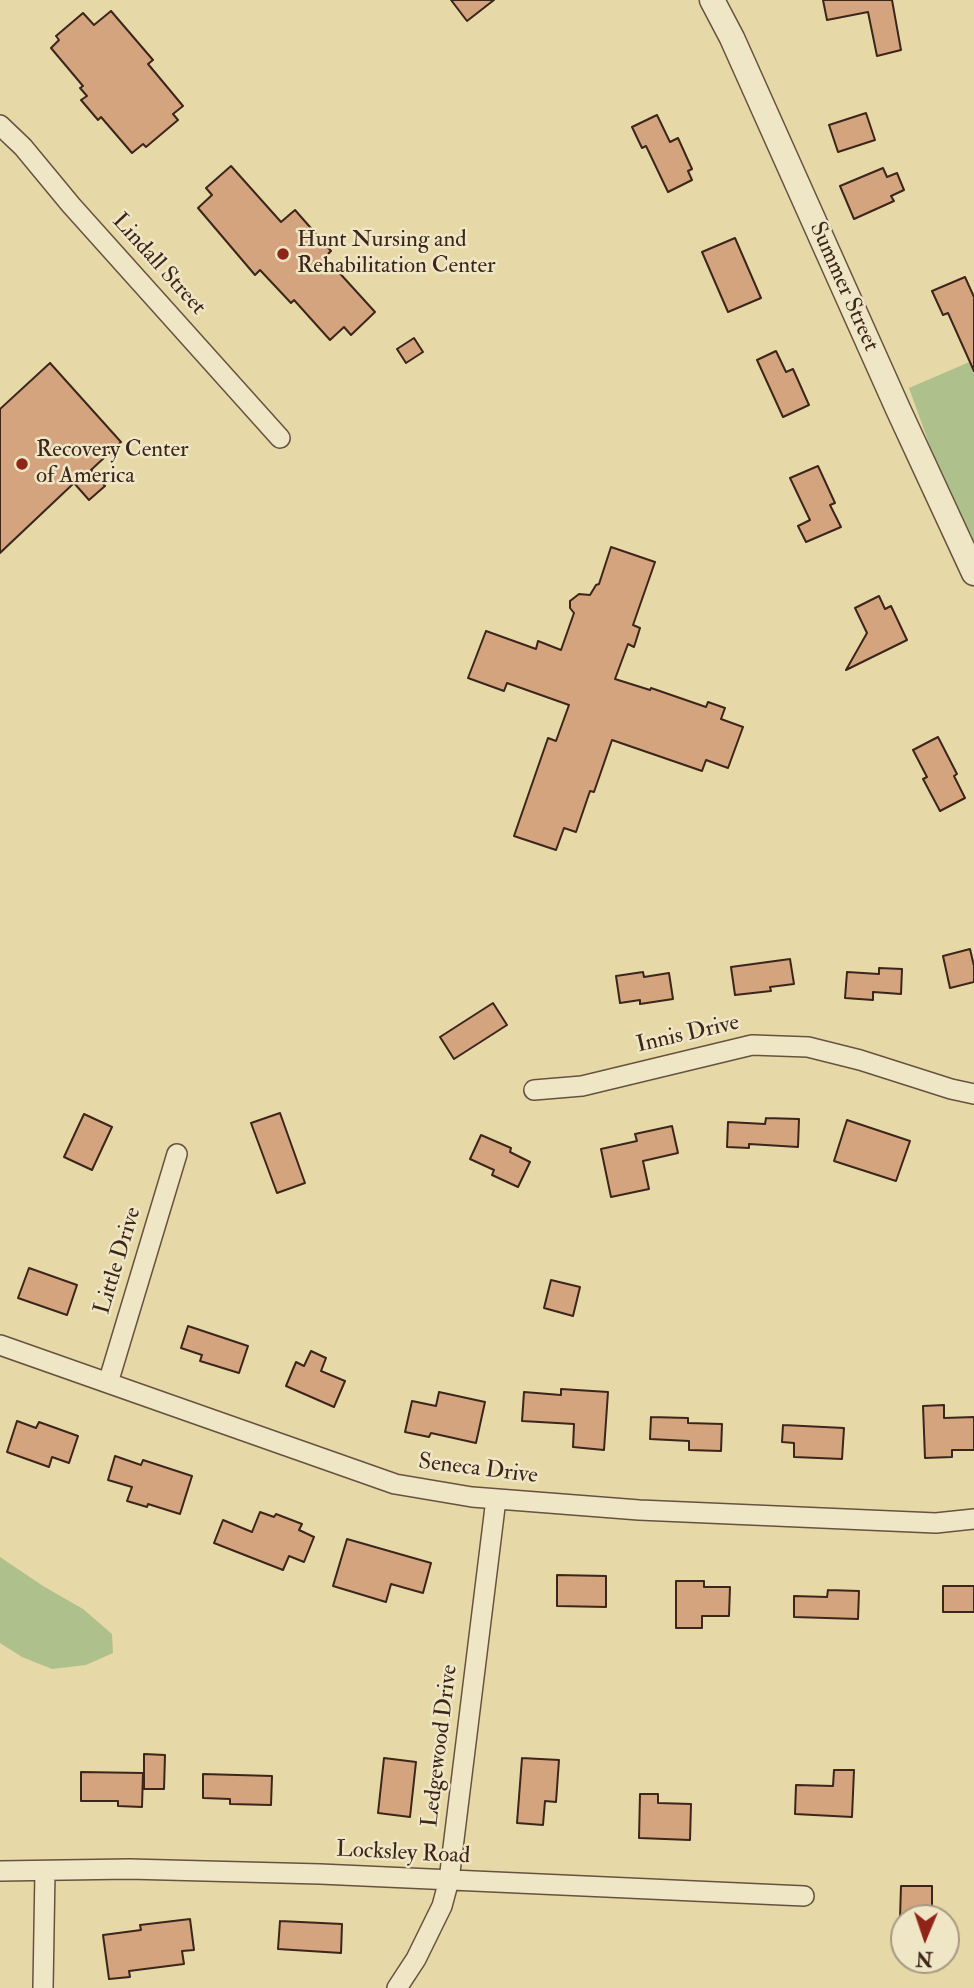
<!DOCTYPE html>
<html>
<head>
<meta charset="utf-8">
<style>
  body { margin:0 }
  #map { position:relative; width:974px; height:1988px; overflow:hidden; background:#e6d9a7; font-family:"IM FELL Double Pica",serif }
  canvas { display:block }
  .north { position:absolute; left:890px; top:1904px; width:70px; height:70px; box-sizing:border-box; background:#efe6c6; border:2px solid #a79982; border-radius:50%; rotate:182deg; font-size:19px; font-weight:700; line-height:28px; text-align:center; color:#3c251b }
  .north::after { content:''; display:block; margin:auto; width:24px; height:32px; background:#8f2418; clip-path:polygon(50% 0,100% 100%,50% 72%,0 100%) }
</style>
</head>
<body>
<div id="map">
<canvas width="974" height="1988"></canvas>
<div class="north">N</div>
</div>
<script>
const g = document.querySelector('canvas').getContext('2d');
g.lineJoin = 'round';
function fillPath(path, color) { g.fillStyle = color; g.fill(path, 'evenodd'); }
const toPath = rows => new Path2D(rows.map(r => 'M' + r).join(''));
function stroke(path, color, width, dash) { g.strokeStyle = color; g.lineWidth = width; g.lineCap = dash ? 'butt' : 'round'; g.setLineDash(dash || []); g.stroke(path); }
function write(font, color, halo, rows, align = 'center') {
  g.font = font + ' "IM FELL Double Pica",serif'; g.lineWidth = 5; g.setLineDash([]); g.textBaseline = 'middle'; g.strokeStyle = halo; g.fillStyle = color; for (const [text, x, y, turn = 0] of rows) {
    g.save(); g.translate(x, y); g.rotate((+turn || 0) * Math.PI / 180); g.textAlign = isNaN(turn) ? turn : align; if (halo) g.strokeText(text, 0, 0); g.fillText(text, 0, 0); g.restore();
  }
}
const green = toPath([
  [974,360,974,545,936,463,909,388],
  [0,1557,43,1586,83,1609,112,1634,113,1653,86,1665,52,1669,22,1657,0,1643]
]);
const building = toPath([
  [451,0,494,0,467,21,451,0],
  [823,0,892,0,901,50,877,56,868,12,827,20,823,0],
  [111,11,153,60,148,64,183,106,173,114,178,120,146,147,143,144,132,153,101,117,98,120,81,100,87,96,80,88,83,86,51,48,59,40,56,36,83,13,94,25,111,11],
  [866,113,875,140,838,152,829,125,866,113],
  [657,115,670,142,678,138,692,169,688,171,692,180,668,192,646,146,642,148,632,127,657,115],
  [231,166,281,222,295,210,331,251,325,257,375,312,351,335,344,327,330,340,294,300,291,303,260,270,255,275,198,208,212,195,206,188,231,166],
  [883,168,887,177,897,173,904,190,891,196,894,201,854,219,840,186,883,168],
  [735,238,761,298,728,312,702,252,735,238],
  [965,277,974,297,974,371,948,313,943,315,932,291,965,277],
  [414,338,423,352,406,363,397,349,414,338],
  [776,351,786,372,793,369,809,405,783,417,757,360,776,351],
  [50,363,121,442,91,470,105,486,89,500,74,483,0,553,0,409,50,363],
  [818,466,835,503,830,505,841,527,806,542,798,526,810,520,790,478,818,466],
  [611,547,655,562,633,625,640,628,634,647,628,644,615,679,650,690,651,688,706,707,708,702,725,708,721,719,743,727,728,768,706,760,702,771,612,740,594,792,590,791,576,832,564,828,556,850,514,836,548,738,556,741,569,705,507,683,504,691,468,678,486,631,536,649,538,641,561,650,574,613,570,608,570,601,579,594,590,595,596,585,599,584,611,547],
  [879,596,885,609,891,606,907,640,846,670,867,633,855,608,879,596],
  [938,737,957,774,954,776,965,798,940,811,923,779,927,777,913,750,938,737],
  [970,949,974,966,974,982,950,988,943,956,970,949],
  [790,959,794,984,770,987,771,991,735,995,731,967,790,959],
  [879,968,902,969,901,994,873,992,873,1000,845,998,847,972,879,974,879,968],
  [643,972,644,977,669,973,673,999,640,1004,640,1000,620,1003,616,976,643,972],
  [493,1003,507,1025,454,1059,440,1037,493,1003],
  [280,1113,305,1183,277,1193,251,1123,280,1113],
  [84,1114,112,1127,92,1170,64,1157,84,1114],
  [766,1118,799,1119,798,1147,749,1144,749,1148,727,1147,728,1122,765,1124,766,1118],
  [847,1120,910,1141,896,1181,834,1161,847,1120],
  [672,1126,678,1153,643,1161,649,1189,611,1197,601,1149,637,1141,635,1134,672,1126],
  [481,1135,511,1148,510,1152,530,1162,518,1187,492,1175,494,1170,470,1159,481,1135],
  [29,1268,77,1285,67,1315,18,1298,29,1268],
  [551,1280,580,1287,573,1316,544,1308,551,1280],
  [188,1326,248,1346,239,1373,200,1361,202,1355,181,1348,188,1326],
  [311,1351,326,1358,321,1371,345,1381,334,1407,286,1386,296,1362,304,1366,311,1351],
  [561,1389,608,1392,604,1450,573,1447,574,1424,522,1421,524,1392,561,1395,561,1389],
  [439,1392,485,1402,476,1443,431,1433,429,1437,405,1432,412,1401,436,1406,439,1392],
  [944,1405,944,1418,974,1417,974,1450,952,1450,952,1457,925,1458,923,1406,944,1405],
  [651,1417,688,1418,688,1423,722,1424,721,1451,689,1450,689,1441,650,1439,651,1417],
  [17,1421,36,1428,39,1422,78,1436,69,1463,52,1457,49,1467,7,1452,17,1421],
  [783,1425,844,1428,842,1459,794,1457,794,1443,782,1442,783,1425],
  [115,1456,141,1465,143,1460,192,1476,180,1514,148,1504,147,1507,127,1501,132,1487,108,1480,115,1456],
  [260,1512,274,1517,276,1514,302,1524,299,1530,314,1537,304,1562,289,1556,283,1570,214,1543,223,1520,252,1532,260,1512],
  [347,1539,431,1563,423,1593,391,1584,386,1602,333,1586,347,1539],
  [557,1575,606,1576,606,1607,557,1606,557,1575],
  [676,1581,704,1581,704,1587,730,1587,729,1616,702,1616,702,1628,676,1628,676,1581],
  [943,1586,974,1586,974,1612,943,1612,943,1586],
  [828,1590,859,1591,858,1619,794,1617,794,1596,827,1597,828,1590],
  [144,1754,165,1755,164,1789,144,1789,144,1754],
  [384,1758,416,1762,410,1817,378,1813,384,1758],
  [522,1758,559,1760,556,1802,545,1801,543,1825,517,1823,522,1758],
  [834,1770,854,1770,852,1817,795,1814,796,1785,833,1786,834,1770],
  [81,1772,143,1773,142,1807,118,1806,118,1801,81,1801,81,1772],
  [203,1774,272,1776,271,1805,230,1804,230,1799,203,1798,203,1774],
  [640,1794,658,1794,658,1803,691,1804,690,1840,639,1838,640,1794],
  [901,1886,932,1886,932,1918,900,1918,901,1886],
  [190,1919,194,1950,182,1951,184,1964,129,1971,130,1977,109,1979,103,1935,141,1930,140,1925,190,1919],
  [280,1921,342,1924,341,1953,278,1949,280,1921]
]);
const minor = toPath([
  [0,125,23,147,71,205,280,438],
  [534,1090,582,1086,752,1045,808,1047,860,1060,951,1089,974,1094],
  [0,1345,395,1484,472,1497,639,1510,936,1523,974,1519],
  [108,1383,177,1154],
  [0,1871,129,1869,320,1874,804,1896],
  [43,1988,45,1871],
  [397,1988,416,1959,442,1906,449,1880,496,1499]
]);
const tertiary = toPath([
  [712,0,732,38,898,409,974,573]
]);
const markers = [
  [283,254,7,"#8f2418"],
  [22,464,7,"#8f2418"]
];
const poiNames = [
  ["Hunt Nursing and",297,241],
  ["Rehabilitation Center",297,267],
  ["Recovery Center",36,451],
  ["of America",36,477]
];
const streetNames = [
  ["Lindall Street",158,265,48],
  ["Summer Street",843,287,66],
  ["Innis Drive",688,1035,-13],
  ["Little Drive",119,1261,-73],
  ["Seneca Drive",478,1470,7],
  ["Ledgewood Drive",441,1746,-83],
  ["Locksley Road",403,1854,3]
];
fillPath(green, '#aec08c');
fillPath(building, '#d4a47e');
stroke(building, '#3c251b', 2);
stroke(minor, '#66523e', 22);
stroke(tertiary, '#66523e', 27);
stroke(minor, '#efe6c6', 19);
stroke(tertiary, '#efe6c6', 24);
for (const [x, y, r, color] of markers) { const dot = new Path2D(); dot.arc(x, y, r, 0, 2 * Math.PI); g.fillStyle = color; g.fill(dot); stroke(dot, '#efe6c6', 2.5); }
write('23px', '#3c251b', '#efe6c6', poiNames, 'left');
write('23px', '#3c251b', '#efe6c6', streetNames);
</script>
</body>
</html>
